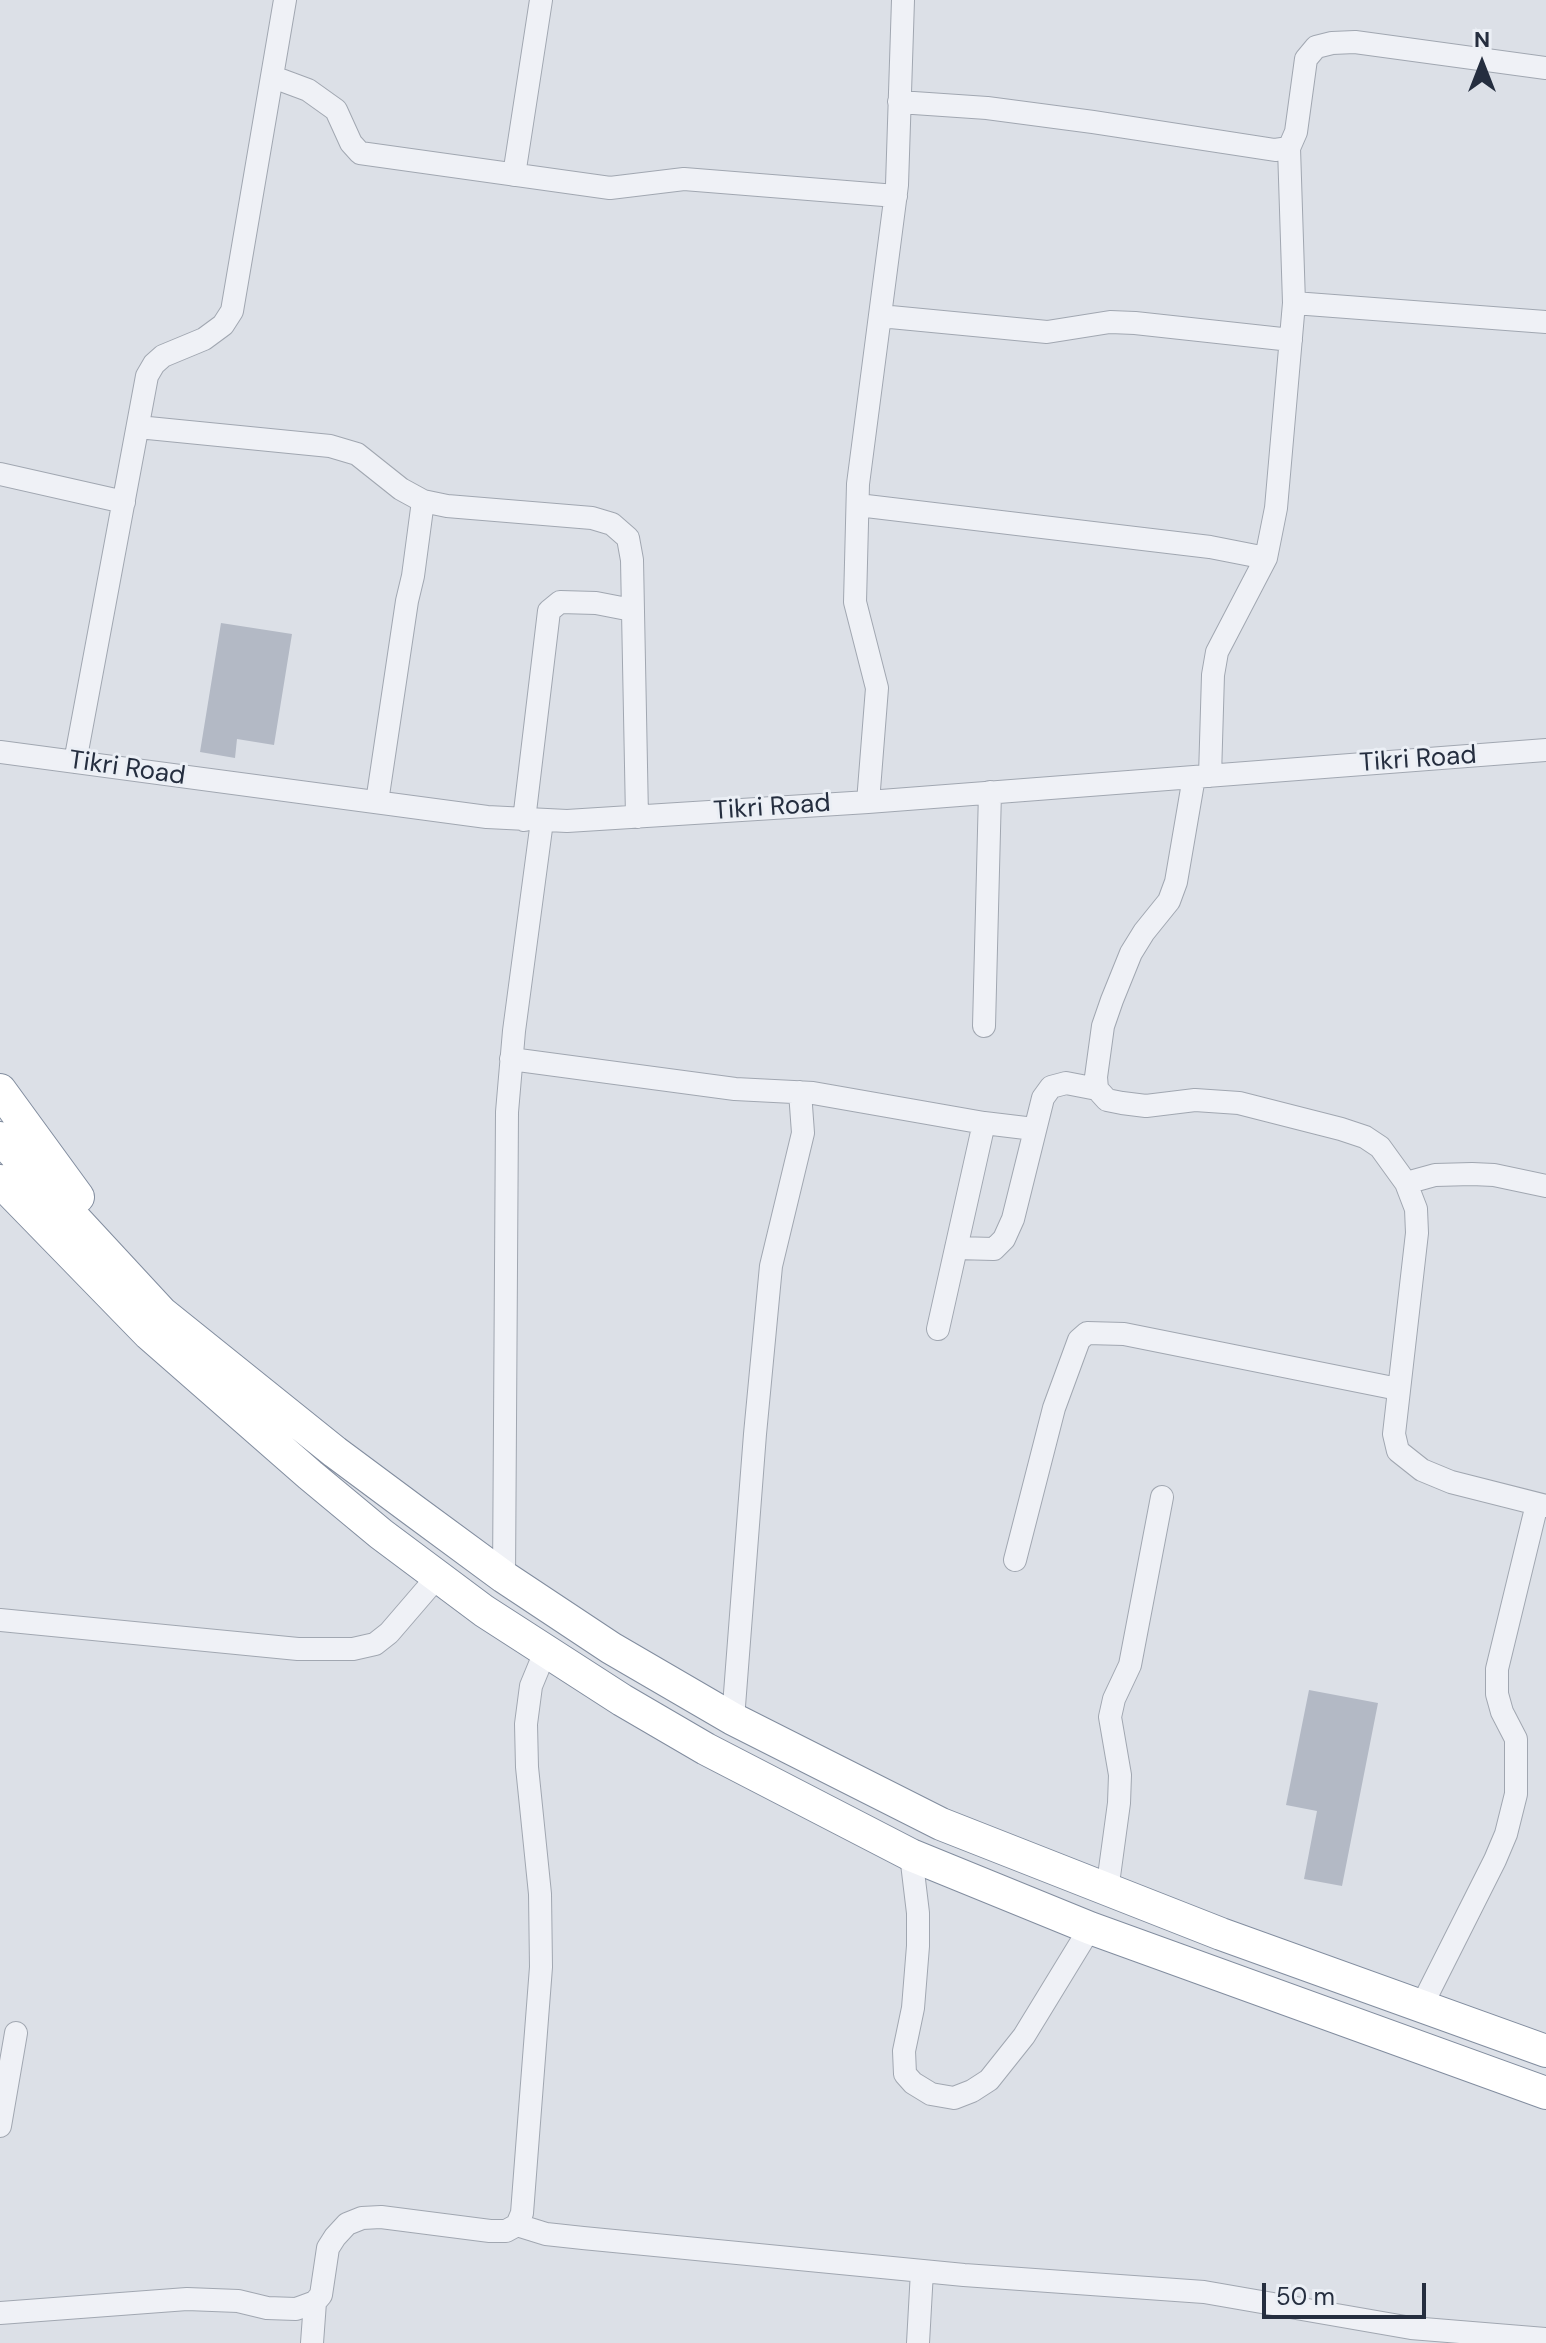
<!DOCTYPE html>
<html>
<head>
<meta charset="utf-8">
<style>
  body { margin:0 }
  #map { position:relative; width:1546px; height:2343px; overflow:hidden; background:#dce0e7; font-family:"DM Sans",sans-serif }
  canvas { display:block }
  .north { position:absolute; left:1442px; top:24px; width:80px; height:80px; -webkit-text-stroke:6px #ebeff5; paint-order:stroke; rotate:0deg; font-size:22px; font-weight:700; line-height:32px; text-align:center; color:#252e3f }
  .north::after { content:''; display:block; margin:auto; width:28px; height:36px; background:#252e3f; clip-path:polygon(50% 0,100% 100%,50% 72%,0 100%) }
  .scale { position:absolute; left:1262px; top:2283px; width:164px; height:36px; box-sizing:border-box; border:4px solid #252e3f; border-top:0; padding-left:10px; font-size:24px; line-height:28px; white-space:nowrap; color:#252e3f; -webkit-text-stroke:6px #ebeff5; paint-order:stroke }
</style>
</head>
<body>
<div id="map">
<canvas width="1546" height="2343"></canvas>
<div class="north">N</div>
<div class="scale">50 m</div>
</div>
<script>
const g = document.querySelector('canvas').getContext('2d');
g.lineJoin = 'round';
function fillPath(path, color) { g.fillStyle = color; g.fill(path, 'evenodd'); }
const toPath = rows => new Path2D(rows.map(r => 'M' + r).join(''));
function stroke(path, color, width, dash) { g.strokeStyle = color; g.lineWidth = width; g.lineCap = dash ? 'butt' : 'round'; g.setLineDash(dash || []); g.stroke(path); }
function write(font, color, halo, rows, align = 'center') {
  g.font = font + ' "DM Sans",sans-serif'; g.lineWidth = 6; g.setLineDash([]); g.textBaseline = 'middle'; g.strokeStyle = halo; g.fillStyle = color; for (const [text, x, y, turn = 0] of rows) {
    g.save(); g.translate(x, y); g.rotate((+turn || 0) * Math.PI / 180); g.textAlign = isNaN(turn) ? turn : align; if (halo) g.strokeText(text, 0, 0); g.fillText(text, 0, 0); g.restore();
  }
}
const building = toPath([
  [221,623,292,634,274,745,237,739,235,758,200,752],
  [1309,1690,1378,1703,1342,1886,1304,1879,1317,1811,1286,1805]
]);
const minor = toPath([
  [273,77,308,90,336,110,351,143,360,153,610,188,684,179,896,196],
  [899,102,987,108,1093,122,1275,150,1289,148,1296,132,1306,59,1316,47,1332,43,1355,42,1546,68],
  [514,175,541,0],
  [1294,303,1546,322],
  [880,316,1047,332,1110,322,1135,323,1291,340],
  [138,427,330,446,357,454,401,489,423,501,447,506,592,518,612,524,628,538,632,560,637,817],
  [0,474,124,502],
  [858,505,1210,547,1266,558],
  [0,752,487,817,567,821,868,802,1546,750],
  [75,762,147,376,154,364,163,356,204,339,223,325,232,311,285,0],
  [1210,776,1213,675,1217,652,1266,558,1276,508,1294,303,1289,148],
  [1194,777,1176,882,1169,901,1144,932,1131,953,1112,1000,1103,1026,1096,1077,1097,1089,1107,1100,1122,1103,1146,1106,1195,1100,1239,1103,1341,1129,1365,1137,1380,1147,1406,1183,1416,1209,1417,1233,1394,1434,1398,1451,1422,1470,1451,1482,1546,1506],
  [377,802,407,601,413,576,423,501],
  [868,802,877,688,855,602,858,484,897,185,903,0],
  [524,820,549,611,560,602,596,603,632,610],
  [984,1026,990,792],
  [511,1059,735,1089,813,1093,984,1123,1034,1129],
  [1406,1183,1435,1175,1472,1174,1494,1175,1546,1186],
  [956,1248,994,1249,1004,1239,1013,1219,1043,1098,1051,1087,1066,1083,1097,1089],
  [938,1329,984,1123],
  [1015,1560,1054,1408,1079,1340,1087,1333,1124,1334,1398,1389],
  [504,1577,507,1112,514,1031,542,821],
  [0,1620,298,1649,353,1649,375,1644,389,1633,438,1576],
  [733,1719,755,1434,771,1266,803,1133,800,1092],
  [911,1855,918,1913,918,1946,913,2008,904,2051,905,2074,913,2083,931,2094,954,2098,972,2091,989,2080,1024,2036,1090,1928],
  [1107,1891,1119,1803,1120,1775,1110,1717,1114,1699,1130,1665,1162,1497],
  [1421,2007,1495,1860,1506,1834,1516,1794,1516,1739,1502,1712,1497,1694,1497,1669,1537,1504],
  [0,2126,16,2033],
  [517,2225,546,2234,583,2238,964,2275,1204,2292,1411,2328,1546,2339],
  [0,2313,187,2299,238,2301,267,2308,296,2309,315,2302,321,2295,328,2248,335,2237,347,2224,362,2218,381,2217,490,2231,506,2231,517,2225,522,2213,541,1967,540,1894,527,1767,526,1724,531,1686,545,1652],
  [312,2343,315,2302],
  [918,2343,922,2271]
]);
const highway = toPath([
  [0,1090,78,1197],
  [0,1138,162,1313,335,1452,413,1510,504,1577,611,1648,733,1719,941,1824,1221,1934,1546,2051],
  [0,1181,149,1334,310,1475,381,1534,484,1611,622,1700,706,1749,911,1855,1090,1928,1546,2093]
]);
const streetNames = [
  ["Tikri Road",1418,760,-4],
  ["Tikri Road",127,769,8],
  ["Tikri Road",772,808,-4]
];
fillPath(building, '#b3b9c5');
stroke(minor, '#a1a7b1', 24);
stroke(highway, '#828d9f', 34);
stroke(minor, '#eff1f6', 22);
stroke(highway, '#fff', 32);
write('26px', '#252e3f', '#ebeff5', streetNames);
</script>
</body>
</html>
